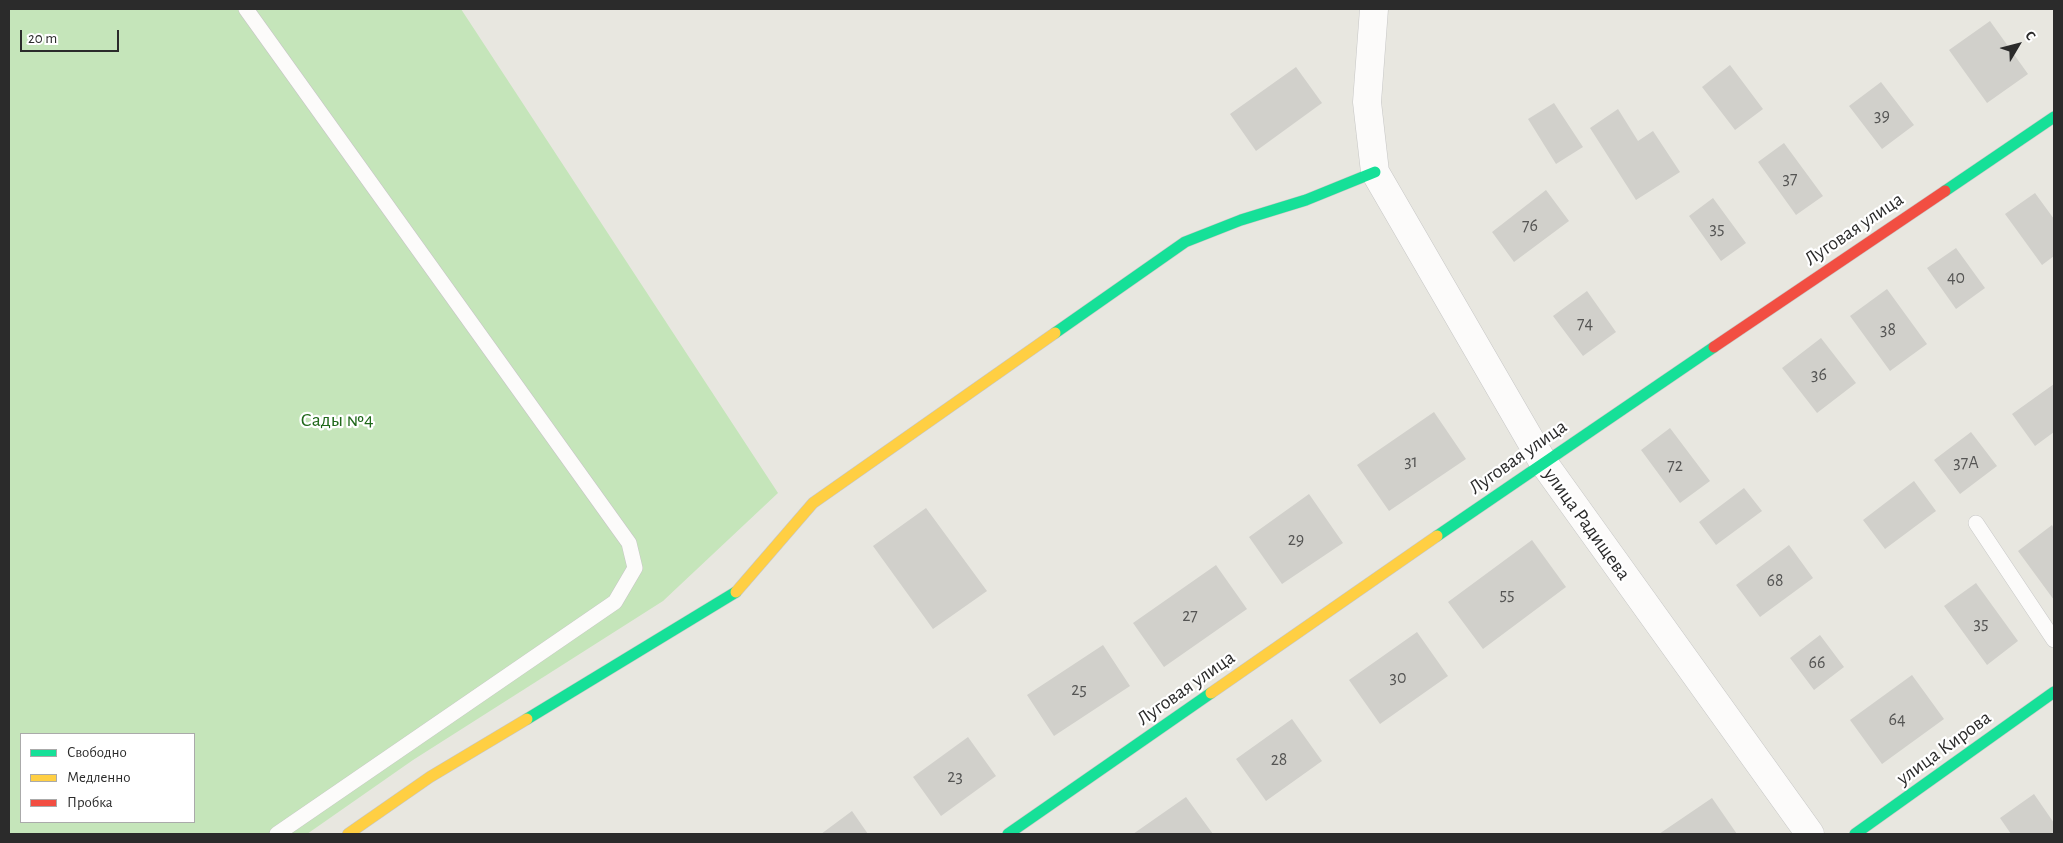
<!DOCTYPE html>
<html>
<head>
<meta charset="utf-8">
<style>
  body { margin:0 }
  #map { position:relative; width:2063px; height:843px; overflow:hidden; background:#e8e7e0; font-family:"Alegreya Sans",sans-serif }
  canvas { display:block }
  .frame { position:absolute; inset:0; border:10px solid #2b2b2b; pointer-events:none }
  .legend { position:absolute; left:20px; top:733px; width:175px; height:90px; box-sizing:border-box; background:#fff; border:1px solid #aaa; margin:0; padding:6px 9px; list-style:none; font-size:15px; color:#2b2b2b }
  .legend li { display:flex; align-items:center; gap:10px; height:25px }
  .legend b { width:25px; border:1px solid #aaa }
  .north { position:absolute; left:1993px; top:20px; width:50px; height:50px; -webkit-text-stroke:4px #fff; paint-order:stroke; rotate:53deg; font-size:14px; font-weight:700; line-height:20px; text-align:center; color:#2b2b2b }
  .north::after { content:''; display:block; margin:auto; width:18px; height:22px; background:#2b2b2b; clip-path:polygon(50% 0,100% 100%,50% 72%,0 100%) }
  .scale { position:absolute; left:20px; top:30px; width:99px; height:22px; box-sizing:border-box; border:2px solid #2b2b2b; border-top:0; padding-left:6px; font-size:15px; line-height:18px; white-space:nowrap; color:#2b2b2b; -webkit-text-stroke:4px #fff; paint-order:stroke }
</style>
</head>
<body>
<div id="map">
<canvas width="2063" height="843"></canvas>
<div class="frame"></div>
<ul class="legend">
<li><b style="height:6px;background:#16e098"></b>Свободно</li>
<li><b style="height:6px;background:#ffcf43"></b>Медленно</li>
<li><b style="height:6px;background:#f24e42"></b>Пробка</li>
</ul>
<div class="north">С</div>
<div class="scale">20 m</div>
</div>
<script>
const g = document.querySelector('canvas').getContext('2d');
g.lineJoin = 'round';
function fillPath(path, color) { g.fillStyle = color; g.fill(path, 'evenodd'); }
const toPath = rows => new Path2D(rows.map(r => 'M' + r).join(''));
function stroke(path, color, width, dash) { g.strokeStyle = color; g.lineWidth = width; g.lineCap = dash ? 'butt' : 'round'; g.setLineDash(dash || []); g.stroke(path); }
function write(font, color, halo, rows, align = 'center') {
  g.font = font + ' "Alegreya Sans",sans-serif'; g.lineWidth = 4.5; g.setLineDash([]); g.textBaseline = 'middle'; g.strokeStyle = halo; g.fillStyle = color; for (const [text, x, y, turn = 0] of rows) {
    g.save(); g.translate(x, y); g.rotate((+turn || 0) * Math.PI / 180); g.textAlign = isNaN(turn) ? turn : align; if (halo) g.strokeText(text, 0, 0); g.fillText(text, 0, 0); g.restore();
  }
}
const green = toPath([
  [9,9,461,9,778,493,663,601,413,760,307,834,9,834],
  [21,734,194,734,194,822,21,822]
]);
const building = toPath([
  [1990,21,2028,74,1987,103,1949,50],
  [1730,65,1763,109,1735,130,1702,87],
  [1296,67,1322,103,1256,151,1230,114],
  [1881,82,1914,125,1882,149,1849,106],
  [1554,103,1583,147,1556,164,1528,119],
  [1618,109,1638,141,1653,131,1680,172,1636,200,1590,128],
  [1784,143,1823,196,1796,215,1758,162],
  [1546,190,1569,221,1514,262,1492,232],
  [2035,193,2054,219,2054,256,2042,265,2005,214],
  [1713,198,1746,243,1721,261,1689,216],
  [1956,248,1985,288,1956,309,1927,268],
  [1887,289,1927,344,1890,371,1850,316],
  [1587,291,1616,332,1583,356,1553,316],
  [1821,338,1856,383,1817,413,1782,368],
  [2054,384,2054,432,2035,446,2012,414],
  [1434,412,1466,459,1389,511,1357,465],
  [1670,428,1710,481,1680,503,1641,450],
  [1971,432,1997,466,1960,494,1934,460],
  [1914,481,1936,511,1885,549,1863,520],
  [1744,488,1762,511,1716,545,1699,522],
  [1309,494,1343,543,1282,584,1249,537],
  [926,508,987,591,933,629,873,546],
  [2052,525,2054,529,2054,600,2018,551],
  [1532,540,1566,587,1483,649,1448,602],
  [1789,545,1813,578,1760,617,1736,585],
  [1216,565,1247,609,1164,667,1133,623],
  [1976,583,2018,641,1987,665,1944,606],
  [1417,632,1448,676,1380,724,1349,680],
  [1820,635,1844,667,1814,690,1790,658],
  [1103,645,1130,686,1054,736,1027,695],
  [1912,675,1944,719,1882,764,1850,720],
  [1292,719,1322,761,1266,801,1236,759],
  [968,737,996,776,941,816,913,777],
  [2034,794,2054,823,2054,834,2011,834,2000,818],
  [1186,797,1213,834,1133,834],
  [1712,798,1737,834,1659,834],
  [852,811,868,834,821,834]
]);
const lane = toPath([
  [246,9,629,543,635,568,615,602,277,834],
  [1976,523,2054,640]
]);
const street = toPath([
  [1374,9,1367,102,1375,172,1543,462,1810,834]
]);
const fast = toPath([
  [1945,191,2054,117],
  [1055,333,1185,242,1241,220,1306,200,1375,172],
  [1437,536,1714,347],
  [527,719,736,592],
  [1008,834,1211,693],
  [1855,834,2054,692]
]);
const slow = toPath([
  [736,592,813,503,1055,333],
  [1211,693,1437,536],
  [348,834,430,777,527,719]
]);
const jam = toPath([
  [1714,347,1945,191]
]);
const numberNames = [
  ["39",1882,116],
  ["37",1790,179],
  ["76",1530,226],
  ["35",1717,229],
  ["40",1956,278],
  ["74",1585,324],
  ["38",1888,330],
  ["36",1819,375],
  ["31",1411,462],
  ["37А",1966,463],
  ["72",1675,466],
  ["29",1296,540],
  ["68",1775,581],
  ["55",1507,595],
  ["27",1190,616],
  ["35",1981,624],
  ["66",1817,663],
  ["30",1398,678],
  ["25",1079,690],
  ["64",1897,720],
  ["28",1279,760],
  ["23",955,777]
];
const streetNames = [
  ["Луговая улица",1854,229,-34],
  ["Луговая улица",1518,457,-35],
  ["улица Радищева",1587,524,54],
  ["Луговая улица",1186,688,-35],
  ["улица Кирова",1944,748,-36]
];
const parkNames = [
  ["Сады №4",337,420]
];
fillPath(green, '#c5e5ba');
fillPath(building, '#d1d0cb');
stroke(lane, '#c6c6c5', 16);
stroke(street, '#c6c6c5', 29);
stroke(fast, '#c6c6c5', 12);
stroke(slow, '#c6c6c5', 12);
stroke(jam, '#c6c6c5', 12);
stroke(lane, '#fcfbfa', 15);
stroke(street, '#fcfbfa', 28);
stroke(fast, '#16e098', 11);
stroke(slow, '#ffcf43', 11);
stroke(jam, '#f24e42', 11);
write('18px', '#555554', null, numberNames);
write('20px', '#2b2b2b', '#fff', streetNames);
write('20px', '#20681b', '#fff', parkNames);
</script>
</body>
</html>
